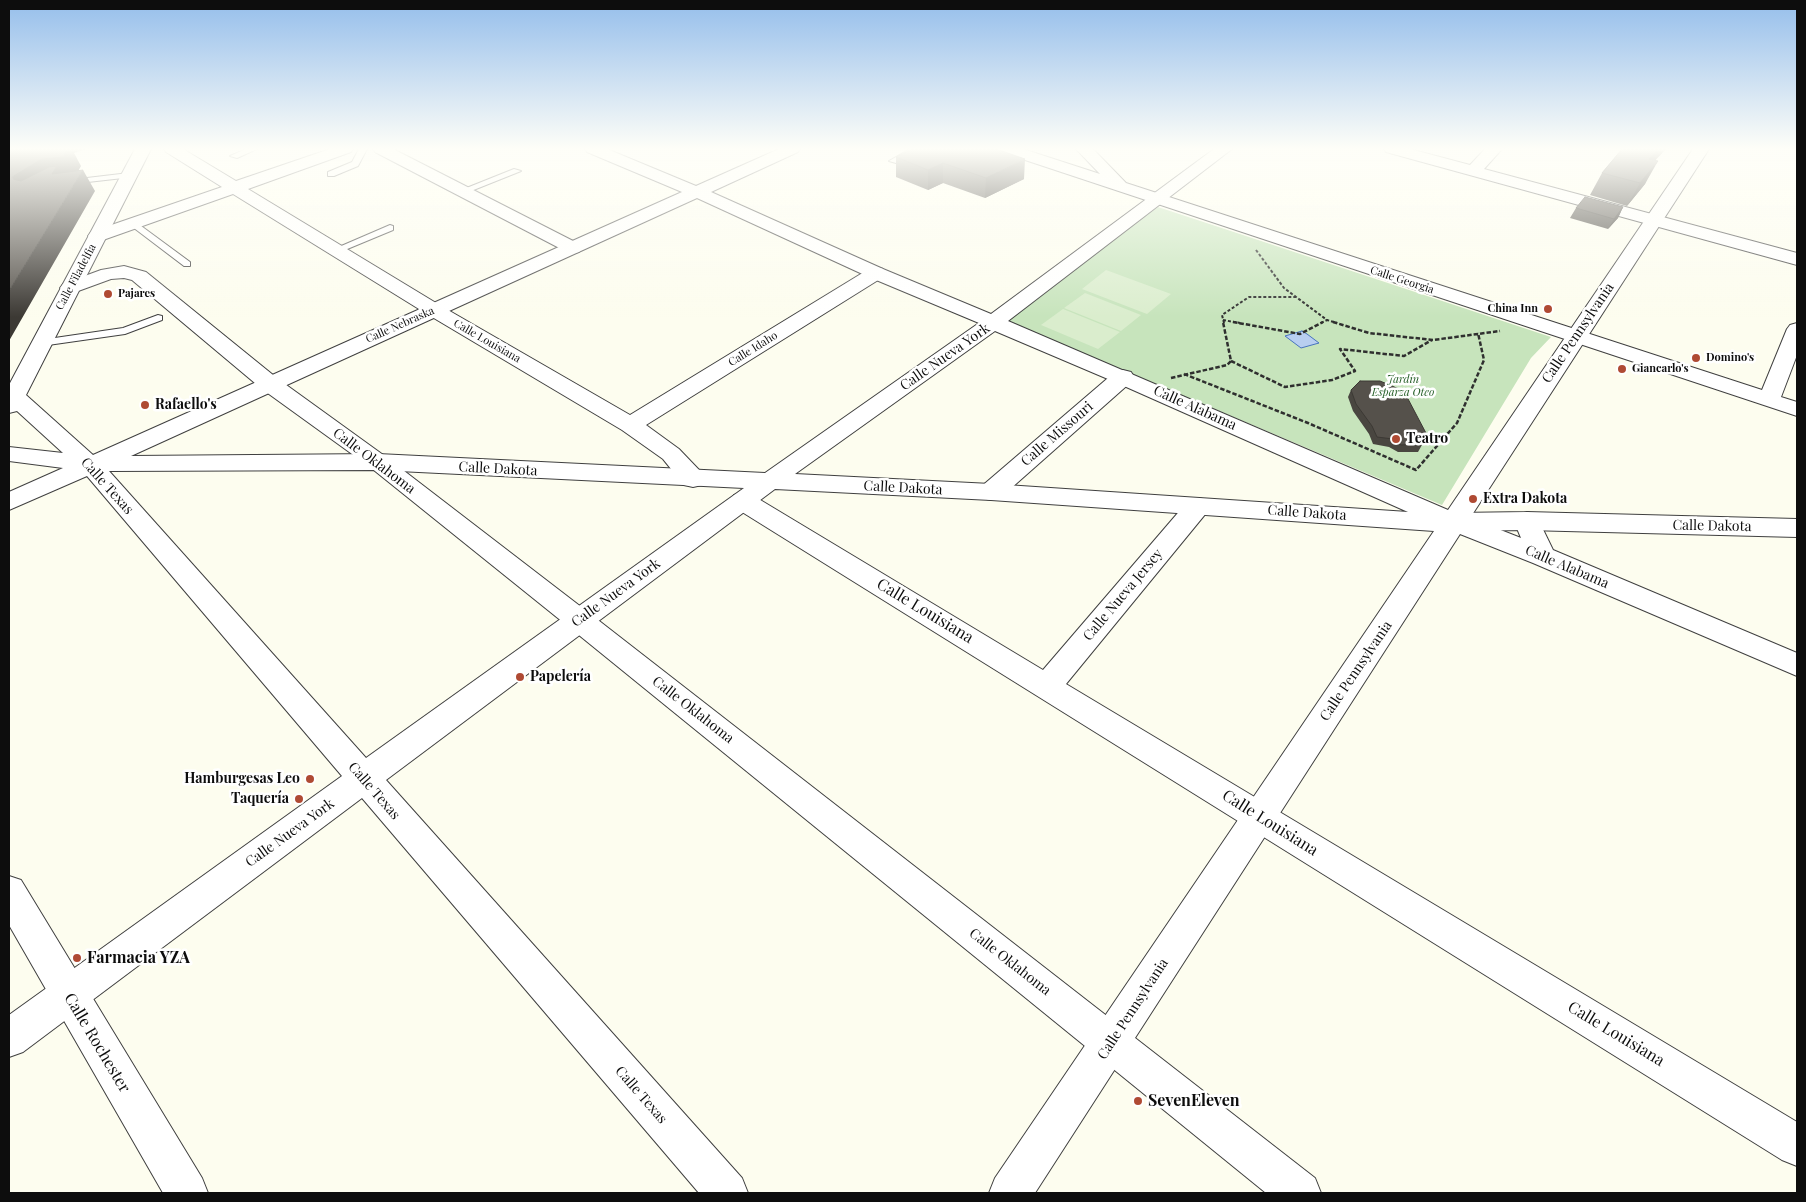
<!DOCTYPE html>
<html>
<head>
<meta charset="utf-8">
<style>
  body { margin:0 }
  #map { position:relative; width:1806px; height:1202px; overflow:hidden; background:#fdfdef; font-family:"Playfair Display",serif }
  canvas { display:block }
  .frame { position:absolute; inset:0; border:10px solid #0d0d0d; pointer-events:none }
</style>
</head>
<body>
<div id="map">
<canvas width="1806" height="1202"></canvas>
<div class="frame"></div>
</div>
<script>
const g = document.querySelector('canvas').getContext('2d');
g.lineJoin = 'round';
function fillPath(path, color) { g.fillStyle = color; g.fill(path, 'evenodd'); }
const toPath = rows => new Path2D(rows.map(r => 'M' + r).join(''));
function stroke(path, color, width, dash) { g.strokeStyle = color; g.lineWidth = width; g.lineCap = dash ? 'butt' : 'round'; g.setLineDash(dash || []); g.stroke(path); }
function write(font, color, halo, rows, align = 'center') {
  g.font = font + ' "Playfair Display",serif'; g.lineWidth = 5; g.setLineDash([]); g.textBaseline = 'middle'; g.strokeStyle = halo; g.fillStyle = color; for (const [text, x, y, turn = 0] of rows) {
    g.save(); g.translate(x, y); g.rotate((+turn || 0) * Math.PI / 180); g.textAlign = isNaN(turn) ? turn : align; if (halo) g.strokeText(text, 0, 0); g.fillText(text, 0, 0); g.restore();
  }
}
const green = toPath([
  [1158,207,1246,236,1551,337,1531,358,1442,505,999,318]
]);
const pitch = toPath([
  [1106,270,1171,294,1147,314,1082,289],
  [1085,293,1141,315,1121,331,1064,308],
  [1063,309,1120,332,1098,349,1041,325]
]);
const water = toPath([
  [1302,331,1307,334,1319,343,1301,348,1285,336,1302,331]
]);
const pathFar1 = toPath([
  [1256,250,1284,288,1327,320,1337,323],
  [1223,320,1240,323],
  [1224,323,1222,315,1249,297,1296,297],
  [1321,323,1327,320]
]);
const path = toPath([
  [1233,322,1300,334,1323,322],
  [1333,322,1369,333,1433,340,1500,331],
  [1231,361,1285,387,1332,380,1355,371,1340,349,1404,356,1432,340],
  [1184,374,1308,423,1416,470,1457,423,1484,360,1478,333],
  [1171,378,1227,365,1231,361,1223,322]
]);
const service = toPath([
  [246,149,257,149,237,158,230,156,246,149],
  [359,149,367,149,358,166,334,176,328,176,328,172,352,162,359,149],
  [910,149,920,149,896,163,889,161,910,149],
  [514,169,521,171,466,193,459,191,514,169],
  [129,173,132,173,132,177,70,184,66,182,70,180,129,173],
  [133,220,190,262,190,266,184,266,130,225,130,221,133,220],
  [390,225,393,226,393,230,340,252,337,253,332,250,390,225],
  [158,315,162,316,162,320,125,334,41,346,36,343,41,340,123,328,158,315]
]);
const minor = toPath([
  [164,149,183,149,236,181,330,149,353,149,351,152,248,189,441,306,630,415,869,269,876,267,883,269,885,273,883,277,646,425,679,449,702,473,705,479,702,485,693,487,684,485,663,459,622,430,427,314,233,194,103,240,97,241,91,240,88,236,91,232,222,187,166,152,164,149],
  [373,149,393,149,579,244,582,248,579,252,573,253,567,252,375,152,373,149],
  [999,149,1023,149,1100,174,1076,149,1093,149,1126,183,1762,390,1787,329,1790,325,1797,323,1797,355,1781,397,1797,402,1797,416,1001,152,999,149],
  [1384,149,1410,149,1470,165,1485,149,1502,149,1484,169,1797,253,1797,265,1386,152,1384,149],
  [124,266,146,272,278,379,386,457,589,613,1315,1178,1321,1193,1266,1193,569,627,370,467,262,389,132,280,124,278,111,279,70,294,63,292,60,288,63,284,101,270,124,266],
  [1123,370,1131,372,1134,377,1131,382,1000,498,991,500,982,498,979,492,982,486,1115,372,1123,370],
  [743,493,752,495,1043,670,1189,500,1198,498,1207,500,1211,506,1207,512,1066,684,1797,1122,1797,1166,1782,1160,734,507,731,501,734,495,743,493],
  [1527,512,1797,519,1797,537,1527,530,1455,531,1446,528,1442,522,1446,516,1455,513,1527,512],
  [9,876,21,880,202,1178,208,1193,163,1193,9,925,9,876]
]);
const tertiary = toPath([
  [135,149,151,149,26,395,93,455,682,192,587,152,585,149,607,149,696,186,779,149,800,149,798,152,711,192,883,269,991,314,1214,149,1232,149,1008,321,1448,510,1693,149,1709,149,1470,518,1521,538,1514,521,1518,515,1527,512,1536,515,1553,550,1797,653,1797,676,1533,563,1460,534,1035,1193,989,1193,995,1178,1434,531,991,500,775,489,386,780,742,1178,748,1193,699,1193,362,798,23,1052,9,1057,9,1015,342,776,87,476,9,510,9,492,63,468,9,461,9,447,63,453,17,411,9,413,9,385,135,149],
  [697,198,869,277,979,323,765,473,378,454,131,456,697,198],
  [995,331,1115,382,1408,512,991,484,795,474,995,331],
  [378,470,744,488,366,758,109,471,378,470]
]);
const wall = toPath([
  [912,149,1024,179,985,198,943,183,928,190,896,177,896,157],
  [1622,149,1666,149,1655,160,1645,184,1627,206,1590,195,1602,173],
  [1623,207,1618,218,1608,229,1570,218,1576,208],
  [1351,390,1423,443,1418,452,1398,452,1389,447,1373,444,1369,434,1353,411,1348,397]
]);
const shadedWall = toPath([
  [52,149,86,149,74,153,81,166,75,177,25,198,12,177],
  [1658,149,1666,149,1636,181,1649,159],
  [1025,159,1024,179,985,198,986,178],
  [1658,161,1645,184,1627,206,1640,183],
  [943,163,943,183,928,190,928,170],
  [83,170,95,191,9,341,9,291],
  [1623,207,1618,218,1608,229,1614,219]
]);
const building = toPath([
  [9,149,68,149,63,157,42,159,12,177,13,179,21,181,49,167,57,166,52,174,83,170,9,291,9,149],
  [912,149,996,149,1025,159,986,178,943,163,928,170,896,157,912,149],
  [1622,149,1658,149,1649,159,1658,161,1640,183,1602,173,1622,149],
  [1585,197,1623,207,1614,219,1576,208,1585,197],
  [1360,381,1380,381,1399,389,1407,397,1427,435,1421,444,1401,445,1393,439,1377,437,1372,426,1356,404,1351,390,1360,381]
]);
const markers = [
  [108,294,5,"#af4a33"],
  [1548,309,5,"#af4a33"],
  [1696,358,5,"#af4a33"],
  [1622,369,5,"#af4a33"],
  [145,405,5,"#af4a33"],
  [1396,439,5,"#af4a33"],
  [1473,499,5,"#af4a33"],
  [520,677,5,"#af4a33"],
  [310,779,5,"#af4a33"],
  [299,799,5,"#af4a33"],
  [77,958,5,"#af4a33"],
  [1138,1101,5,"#af4a33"]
];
const farStreetnames = [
  ["Calle Filadelfia",76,277,-62],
  ["Calle Georgia",1402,280,18],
  ["Calle Nebraska",400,325,-24],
  ["Calle Louisiana",487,341,30],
  ["Calle Idaho",753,349,-32]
];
const farPoinames = [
  ["Pajares",118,294],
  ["China Inn",1538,309,"right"],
  ["Domino's",1706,358],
  ["Giancarlo's",1632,369]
];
const farParknames = [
  ["Jardín",1403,380],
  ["Esparza Oteo",1403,393]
];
const streetNames = [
  ["Calle Pennsylvania",1578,333,-56],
  ["Calle Nueva York",945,357,-35],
  ["Calle Alabama",1195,408,24],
  ["Calle Missouri",1057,434,-41],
  ["Calle Oklahoma",374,461,37],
  ["Calle Dakota",498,469,3],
  ["Calle Texas",107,486,48],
  ["Calle Dakota",903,488,3],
  ["Calle Dakota",1307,513,4],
  ["Calle Dakota",1712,526,1],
  ["Calle Alabama",1567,567,23],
  ["Calle Nueva York",616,593,-36],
  ["Calle Nueva Jersey",1123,595,-50],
  ["Calle Pennsylvania",1356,671,-56],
  ["Calle Oklahoma",693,710,38],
  ["Calle Texas",374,791,49],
  ["Calle Nueva York",290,833,-36],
  ["Calle Oklahoma",1010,962,38],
  ["Calle Pennsylvania",1133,1009,-57],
  ["Calle Texas",641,1095,49]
];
const poiNames = [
  ["Rafaello's",155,405],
  ["Teatro",1406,439],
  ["Extra Dakota",1483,499],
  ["Papelería",530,677],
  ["Hamburgesas Leo",300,779,"right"],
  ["Taquería",289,799,"right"]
];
const nearStreetnames = [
  ["Calle Louisiana",925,611,31],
  ["Calle Louisiana",1270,823,32],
  ["Calle Louisiana",1616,1034,31],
  ["Calle Rochester",97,1043,59]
];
const nearPoinames = [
  ["Farmacia YZA",87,958],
  ["SevenEleven",1148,1101]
];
fillPath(green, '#c7e4bc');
fillPath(pitch, '#daedcd');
fillPath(water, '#b8cef0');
stroke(water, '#4773bf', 1);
stroke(service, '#404040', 2);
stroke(minor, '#404040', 2);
stroke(tertiary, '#404040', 2);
stroke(pathFar1, '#2f2f2f', 2, [3, 2]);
stroke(path, '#2f2f2f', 2.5, [4.5, 2]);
fillPath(service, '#fff');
fillPath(minor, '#fff');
fillPath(tertiary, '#fff');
fillPath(wall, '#494640');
fillPath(shadedWall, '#3c3934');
fillPath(building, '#55514b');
stroke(building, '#3c3934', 1);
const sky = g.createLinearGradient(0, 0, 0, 317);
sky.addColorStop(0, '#95beeb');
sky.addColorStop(0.47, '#fefef8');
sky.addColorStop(1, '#fefef800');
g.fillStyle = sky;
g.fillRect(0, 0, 1806, 317);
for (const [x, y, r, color] of markers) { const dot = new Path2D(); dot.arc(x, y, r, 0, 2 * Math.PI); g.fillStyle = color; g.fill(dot); stroke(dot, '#fff', 2); }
write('11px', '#0d0d0d', '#fff', farStreetnames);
write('bold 11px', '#0d0d0d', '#fff', farPoinames, 'left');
write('italic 11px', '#245e26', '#fff', farParknames);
write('14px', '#0d0d0d', '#fff', streetNames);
write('bold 14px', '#0d0d0d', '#fff', poiNames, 'left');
write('16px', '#0d0d0d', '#fff', nearStreetnames);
write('bold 16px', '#0d0d0d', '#fff', nearPoinames, 'left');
</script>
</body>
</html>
